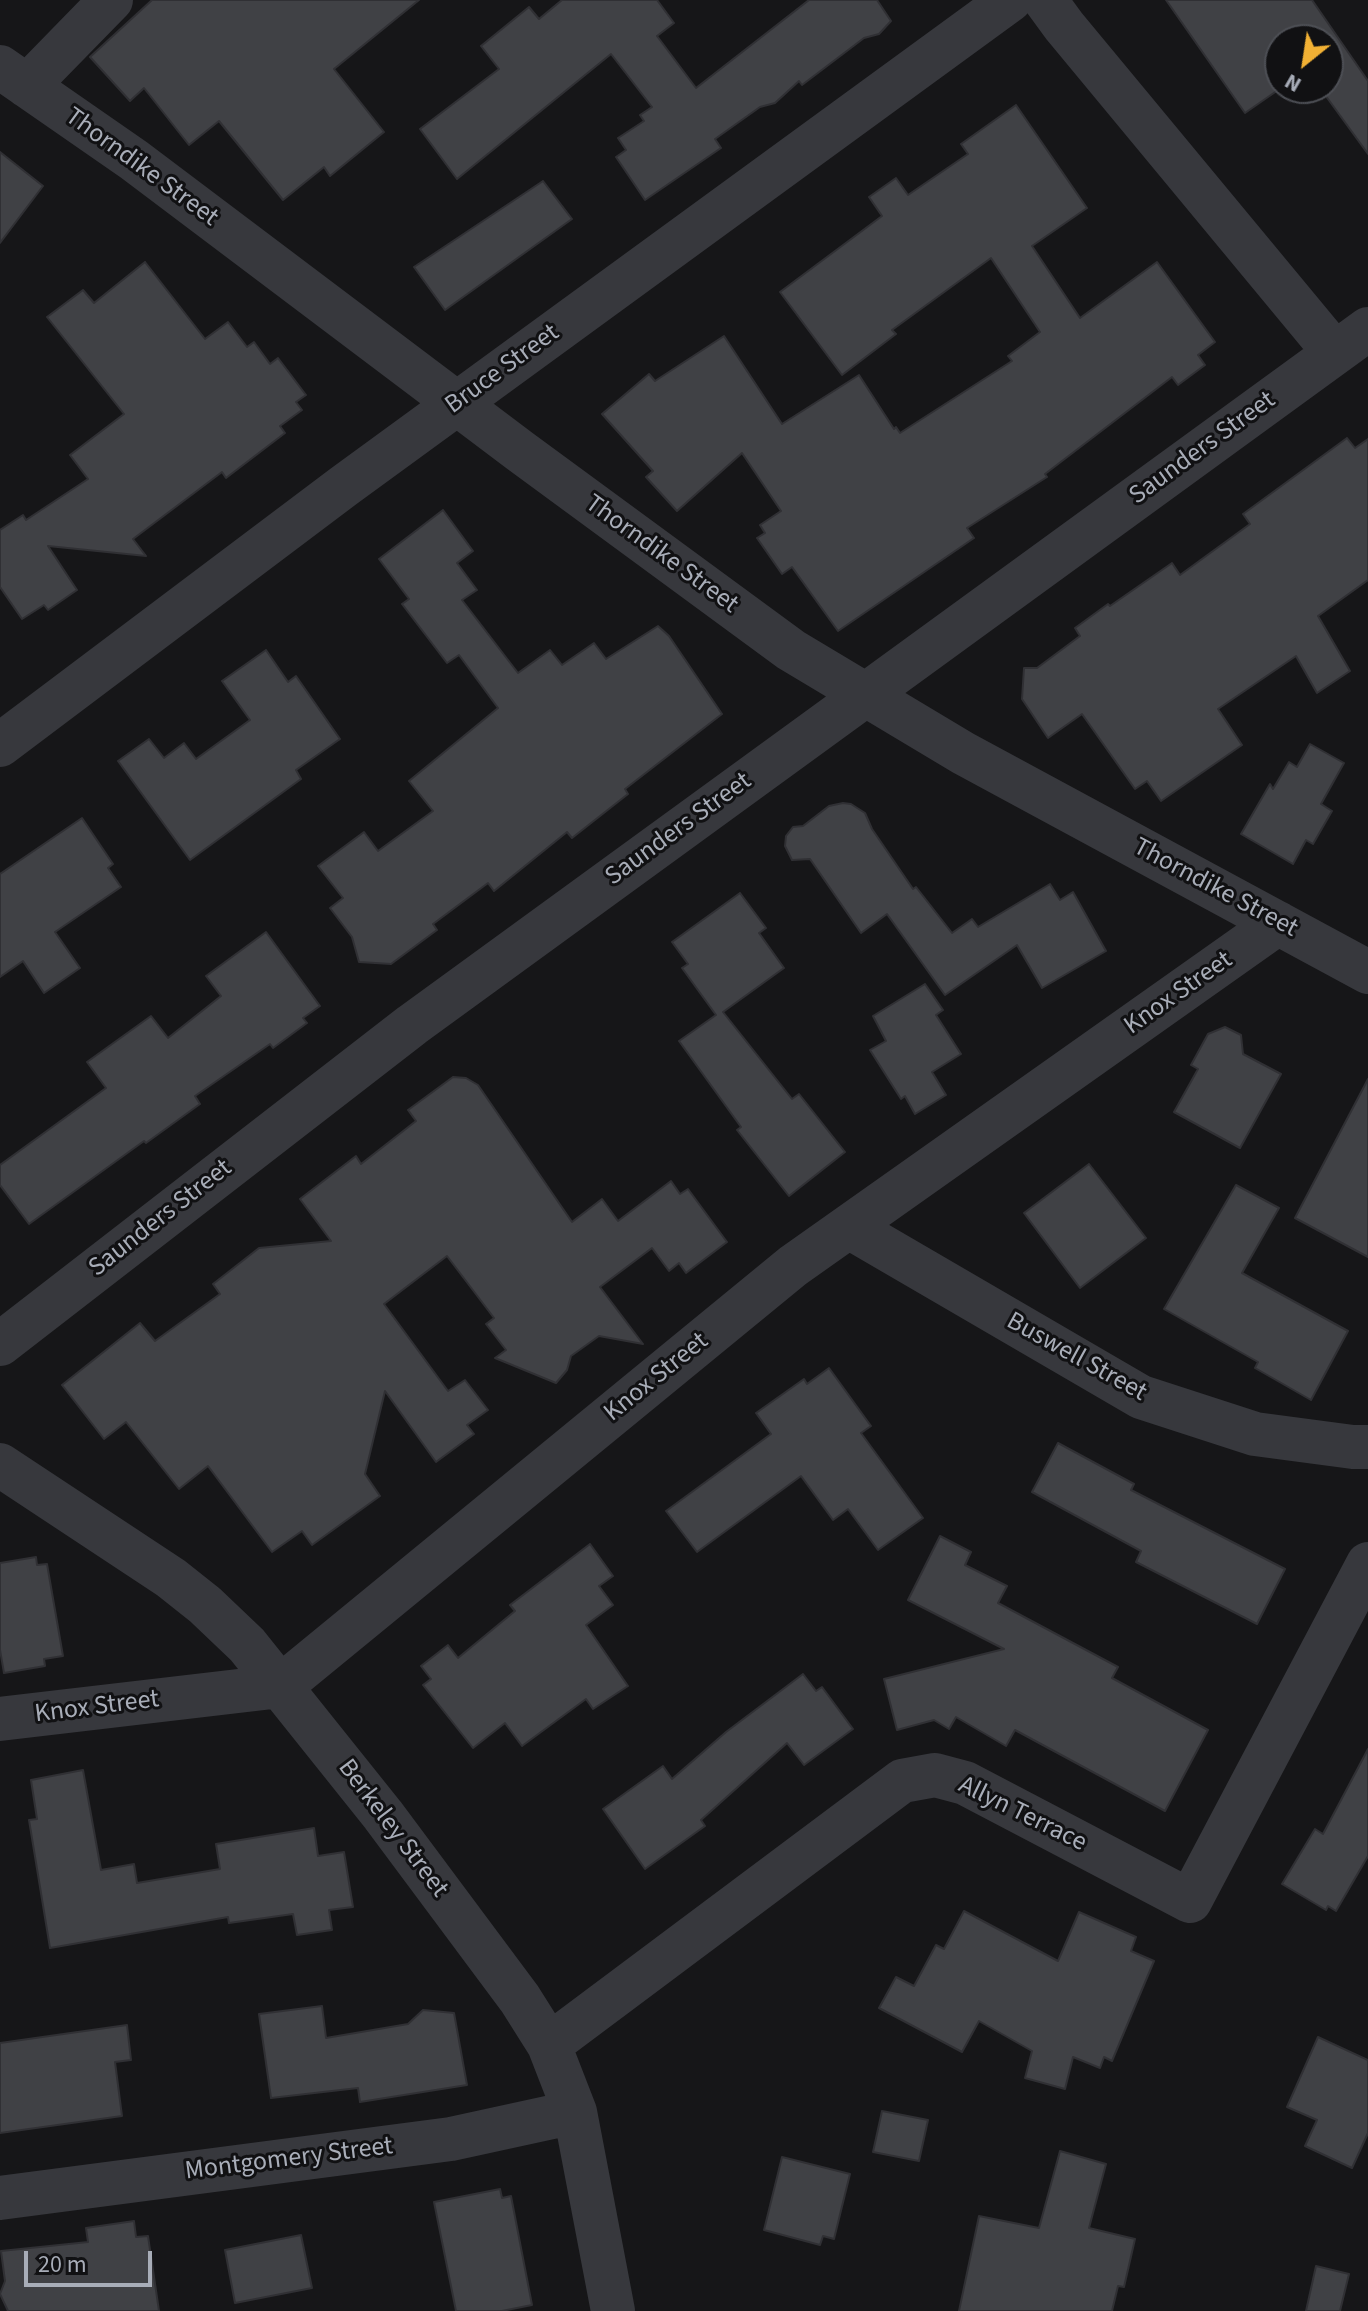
<!DOCTYPE html>
<html>
<head>
<meta charset="utf-8">
<style>
  body { margin:0 }
  #map { position:relative; width:1368px; height:2311px; overflow:hidden; background:#161618; font-family:"Source Sans 3",sans-serif }
  canvas { display:block }
  .north { position:absolute; left:1264px; top:24px; width:80px; height:80px; box-sizing:border-box; background:#111113; border:2px solid #4d4f55; border-radius:50%; rotate:210deg; font-size:22px; font-weight:700; line-height:32px; text-align:center; color:#a8adb8 }
  .north::after { content:''; display:block; margin:auto; width:28px; height:36px; background:#f2b134; clip-path:polygon(50% 0,100% 100%,50% 72%,0 100%) }
  .scale { position:absolute; left:24px; top:2251px; width:128px; height:36px; box-sizing:border-box; border:4px solid #a8adb8; border-top:0; padding-left:10px; font-size:24px; line-height:28px; white-space:nowrap; color:#a8adb8; -webkit-text-stroke:6px #111113; paint-order:stroke }
</style>
</head>
<body>
<div id="map">
<canvas width="1368" height="2311"></canvas>
<div class="north">N</div>
<div class="scale">20 m</div>
</div>
<script>
const g = document.querySelector('canvas').getContext('2d');
g.lineJoin = 'round';
function fillPath(path, color) { g.fillStyle = color; g.fill(path, 'evenodd'); }
const toPath = rows => new Path2D(rows.map(r => 'M' + r).join(''));
function stroke(path, color, width, dash) { g.strokeStyle = color; g.lineWidth = width; g.lineCap = dash ? 'butt' : 'round'; g.setLineDash(dash || []); g.stroke(path); }
function write(font, color, halo, rows, align = 'center') {
  g.font = font + ' "Source Sans 3",sans-serif'; g.lineWidth = 6; g.setLineDash([]); g.textBaseline = 'middle'; g.strokeStyle = halo; g.fillStyle = color; for (const [text, x, y, turn = 0] of rows) {
    g.save(); g.translate(x, y); g.rotate((+turn || 0) * Math.PI / 180); g.textAlign = isNaN(turn) ? turn : align; if (halo) g.strokeText(text, 0, 0); g.fillText(text, 0, 0); g.restore();
  }
}
const building = toPath([
  [152,0,419,0,334,69,384,132,330,176,324,167,283,200,219,121,189,145,144,88,130,101,90,57,152,0],
  [562,0,657,0,674,23,657,36,696,88,809,0,877,0,891,21,879,34,864,38,802,85,799,81,775,103,760,107,715,139,721,148,645,200,616,157,626,150,618,138,644,121,640,115,652,107,611,54,457,179,420,129,499,69,481,46,529,7,539,19,562,0],
  [1166,0,1312,0,1368,81,1368,154,1320,88,1328,88,1328,40,1280,40,1281,88,1245,113,1166,0],
  [1016,105,1087,208,1032,246,1080,318,1157,262,1215,342,1198,355,1205,365,1178,385,1172,377,1045,474,1047,477,967,528,974,538,838,631,792,567,782,574,757,538,765,533,760,525,781,511,742,453,677,511,646,477,653,471,602,414,649,374,655,381,724,336,782,424,859,375,894,429,896,427,900,433,1012,361,1008,356,1040,332,991,258,892,330,896,334,842,375,780,292,882,216,869,197,896,178,908,195,968,154,961,144,1016,105],
  [0,152,43,186,0,243,0,152],
  [543,181,572,219,445,310,414,267,543,181],
  [145,262,205,339,228,322,247,347,254,342,270,364,278,358,306,395,296,402,302,410,280,426,285,433,226,478,222,472,133,539,146,556,48,546,77,590,48,610,44,605,22,619,0,587,0,530,23,515,26,520,88,479,70,455,124,414,47,317,83,290,94,303,145,262],
  [1347,438,1355,448,1368,439,1368,580,1318,616,1350,671,1317,693,1296,656,1218,709,1242,745,1161,801,1147,781,1135,789,1082,714,1048,738,1022,699,1024,668,1037,668,1080,636,1075,628,1108,604,1110,606,1172,563,1180,575,1250,524,1243,514,1347,438],
  [443,510,473,551,457,563,477,590,462,600,518,673,550,650,562,665,594,643,606,659,658,626,669,636,722,714,625,789,628,794,572,838,567,832,494,891,488,883,433,924,437,930,391,964,359,962,352,937,330,908,343,898,318,866,364,832,378,851,433,811,409,781,498,708,459,655,447,663,402,604,409,599,379,559,443,510],
  [266,650,288,682,296,676,340,739,296,770,301,779,190,860,118,761,149,739,164,758,184,743,196,759,250,720,222,681,266,650],
  [1310,744,1344,763,1321,804,1332,811,1313,844,1306,840,1293,864,1241,834,1270,784,1273,789,1289,762,1297,767,1310,744],
  [843,803,851,804,865,813,872,829,913,889,916,887,952,933,972,919,978,927,1050,884,1060,900,1073,892,1106,951,1042,988,1017,945,945,995,887,914,861,933,810,859,792,860,785,846,786,836,793,827,803,826,829,806,843,803],
  [82,818,113,864,108,868,121,887,55,932,80,968,44,993,23,961,0,977,0,874,82,818],
  [740,893,766,928,759,933,784,968,723,1012,792,1099,799,1094,845,1152,789,1196,737,1130,741,1127,679,1041,716,1015,682,968,688,964,672,942,740,893],
  [266,932,320,1006,303,1018,307,1023,273,1048,270,1044,195,1096,200,1104,146,1143,144,1141,29,1224,0,1185,0,1165,106,1088,87,1062,151,1016,168,1038,221,996,206,976,266,932],
  [925,984,943,1010,936,1015,961,1054,932,1072,946,1095,915,1114,905,1096,901,1099,870,1050,886,1041,873,1016,925,984],
  [1225,1027,1241,1035,1243,1054,1281,1074,1240,1148,1174,1112,1198,1069,1191,1065,1208,1034,1225,1027],
  [453,1077,466,1078,478,1085,572,1222,602,1199,618,1221,671,1181,680,1194,688,1189,727,1242,686,1273,679,1263,669,1271,652,1248,600,1287,643,1344,599,1336,571,1356,567,1370,556,1383,495,1358,506,1350,486,1324,494,1318,447,1256,384,1304,448,1391,465,1380,488,1410,467,1425,474,1434,436,1462,385,1391,365,1474,380,1496,312,1545,302,1531,272,1552,208,1466,179,1489,126,1422,104,1439,62,1385,140,1323,155,1341,220,1294,213,1284,259,1248,331,1241,300,1199,356,1156,361,1164,416,1121,408,1110,453,1077],
  [1368,1079,1368,1257,1295,1218,1368,1079],
  [1089,1164,1146,1238,1080,1288,1024,1213,1089,1164],
  [1236,1185,1279,1208,1242,1273,1348,1331,1311,1400,1255,1368,1258,1362,1164,1309,1236,1185],
  [829,1368,871,1426,861,1433,923,1518,878,1550,848,1509,833,1520,801,1476,697,1552,666,1511,771,1434,756,1413,804,1379,807,1384,829,1368],
  [1058,1443,1134,1484,1131,1490,1285,1569,1257,1624,1136,1562,1141,1551,1032,1492,1058,1443],
  [940,1536,971,1552,965,1565,1007,1586,998,1603,1118,1667,1112,1678,1208,1730,1165,1811,1015,1730,1006,1746,956,1717,949,1729,934,1720,897,1730,884,1679,1004,1649,908,1600,940,1536],
  [590,1544,613,1576,599,1586,613,1605,586,1625,628,1686,593,1709,586,1699,522,1746,505,1723,473,1748,423,1685,431,1679,421,1666,448,1645,458,1658,515,1611,510,1605,590,1544],
  [36,1557,37,1565,47,1564,63,1656,44,1659,45,1666,4,1673,0,1650,0,1563,36,1557],
  [803,1674,816,1691,822,1687,853,1729,804,1765,787,1743,701,1820,705,1826,645,1869,603,1809,663,1766,672,1779,726,1732,803,1674],
  [1368,1749,1368,1856,1336,1911,1328,1906,1326,1910,1282,1884,1315,1829,1323,1834,1368,1749],
  [83,1770,101,1870,134,1864,137,1883,220,1869,216,1844,314,1828,318,1856,344,1852,353,1907,329,1910,332,1930,297,1935,293,1914,229,1923,228,1917,50,1948,29,1820,37,1819,31,1780,83,1770],
  [964,1911,1058,1961,1079,1912,1136,1937,1131,1951,1154,1961,1112,2061,1104,2057,1100,2068,1073,2057,1065,2089,1025,2078,1032,2051,979,2021,962,2052,879,2008,896,1977,914,1986,936,1945,944,1949,964,1911],
  [322,2006,326,2038,408,2024,423,2010,454,2013,467,2085,360,2102,358,2088,271,2098,259,2014,322,2006],
  [127,2025,131,2060,115,2062,122,2116,0,2133,0,2043,127,2025],
  [1318,2037,1368,2060,1368,2133,1352,2168,1305,2146,1317,2120,1287,2107,1318,2037],
  [882,2111,928,2120,919,2161,873,2152,882,2111],
  [1060,2151,1106,2164,1089,2228,1135,2239,1124,2287,1118,2286,1112,2311,959,2311,979,2216,1039,2228,1060,2151],
  [782,2157,850,2174,834,2239,823,2236,820,2245,764,2230,782,2157],
  [500,2189,502,2198,511,2196,532,2305,502,2311,456,2311,434,2202,500,2189],
  [134,2221,136,2237,148,2236,159,2311,8,2311,0,2294,5,2281,1,2251,88,2242,86,2228,134,2221],
  [301,2235,312,2288,235,2303,225,2250,301,2235],
  [1316,2266,1349,2274,1340,2311,1306,2311,1316,2266]
]);
const minor = toPath([
  [1045,0,1064,26,1335,353],
  [0,67,134,160,520,451,791,650,963,753,1368,972],
  [27,86,111,0],
  [0,745,344,486,1010,0],
  [849,1227,1141,1397,1255,1434,1353,1447,1368,1447],
  [0,1344,412,1025,1368,329],
  [0,1465,171,1578,205,1605,247,1645,383,1815,520,1999,549,2045,575,2112,613,2311],
  [0,1719,281,1686,793,1266,1278,923],
  [549,2045,902,1781,935,1775,965,1783,1190,1901,1368,1564],
  [0,2198,451,2139,575,2112]
]);
const streetNames = [
  ["Thorndike Street",141,168,36],
  ["Bruce Street",503,370,-36],
  ["Saunders Street",1203,449,-36],
  ["Thorndike Street",661,555,36],
  ["Saunders Street",679,830,-36],
  ["Thorndike Street",1215,889,28],
  ["Knox Street",1179,994,-35],
  ["Saunders Street",161,1219,-38],
  ["Buswell Street",1076,1358,29],
  ["Knox Street",657,1378,-39],
  ["Knox Street",97,1708,-7],
  ["Allyn Terrace",1022,1815,26],
  ["Berkeley Street",392,1829,53],
  ["Montgomery Street",289,2160,-7]
];
fillPath(building, '#404145');
stroke(building, '#303034', 2);
stroke(minor, '#37383d', 44);
write('26px', '#a8adb8', '#111113', streetNames);
</script>
</body>
</html>
